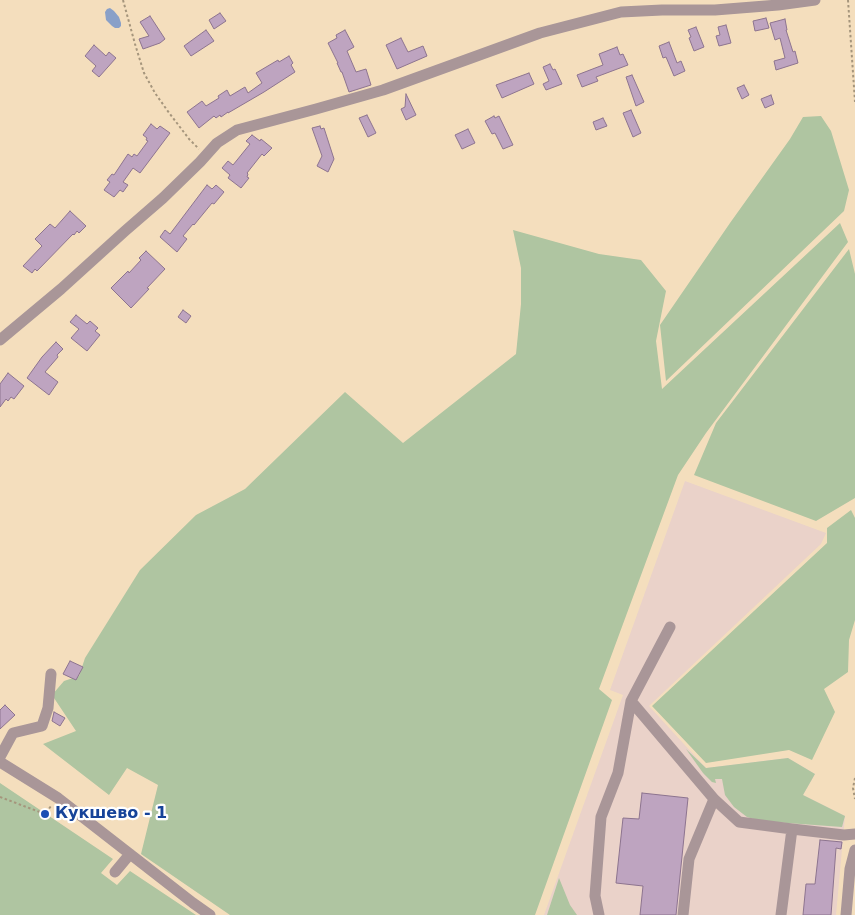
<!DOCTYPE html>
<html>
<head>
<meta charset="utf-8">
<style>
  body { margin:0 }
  canvas { display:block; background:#f4debd }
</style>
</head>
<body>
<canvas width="855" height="915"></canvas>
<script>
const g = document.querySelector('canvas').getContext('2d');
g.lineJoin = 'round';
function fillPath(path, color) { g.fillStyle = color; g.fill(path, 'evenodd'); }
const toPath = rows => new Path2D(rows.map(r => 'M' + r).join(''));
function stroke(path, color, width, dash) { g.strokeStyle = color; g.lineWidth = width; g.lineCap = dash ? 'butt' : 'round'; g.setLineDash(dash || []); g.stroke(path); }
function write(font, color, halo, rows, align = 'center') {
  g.font = font + ' "DejaVu Sans",sans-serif'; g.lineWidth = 4.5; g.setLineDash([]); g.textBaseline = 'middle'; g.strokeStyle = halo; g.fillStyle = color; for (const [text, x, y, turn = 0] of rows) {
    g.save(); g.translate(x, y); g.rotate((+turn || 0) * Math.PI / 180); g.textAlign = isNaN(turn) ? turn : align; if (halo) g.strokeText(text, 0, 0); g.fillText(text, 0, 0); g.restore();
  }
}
const industrial = toPath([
  [685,481,826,533,821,544,649,706,706,768,788,758,815,774,803,795,845,816,836,915,544,915,623,695,610,690]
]);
const green = toPath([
  [821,116,831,131,849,190,844,211,666,381,660,325,730,223,790,139,803,117],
  [840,223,848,242,706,433,678,475,599,689,612,700,535,915,230,915,141,854,158,785,127,768,109,795,43,744,76,731,52,695,64,681,79,676,85,658,140,570,196,515,245,489,345,392,403,443,516,354,521,304,521,268,513,230,599,254,641,260,666,291,656,341,662,389],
  [849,249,855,274,855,498,816,521,694,475,716,423],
  [851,510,855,518,855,620,849,640,848,672,824,689,835,712,812,760,789,750,706,763,652,706,827,543,827,528],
  [686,749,706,768,788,758,815,774,803,795,845,816,842,827,760,821,747,817,734,807,725,795,722,779,715,779,716,783,712,782,703,773],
  [0,783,113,859,101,873,117,885,130,871,196,915,0,915],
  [559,878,570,905,577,915,547,915]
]);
const water = toPath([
  [110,8,114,11,119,17,121,23,121,26,119,28,115,28,112,26,106,20,105,12,107,9]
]);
const building = toPath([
  [220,13,226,21,214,29,209,20,220,13],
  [150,16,165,39,160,43,143,49,139,39,149,36,140,22,150,16],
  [766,18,769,28,755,31,753,21,766,18],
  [785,19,787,30,786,30,793,52,795,51,798,63,776,70,774,61,785,58,780,38,775,40,770,23,785,19],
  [726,25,731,43,719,46,716,36,720,35,718,27,726,25],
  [696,27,704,47,694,51,689,38,691,37,688,30,696,27],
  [206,30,214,41,191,56,184,46,206,30],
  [345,30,354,47,347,51,356,72,366,69,371,85,349,92,342,72,341,72,337,63,338,63,328,43,337,38,336,35,345,30],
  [401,38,408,52,423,46,427,56,397,69,386,45,401,38],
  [669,42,677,63,681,61,685,71,674,76,666,57,663,58,659,46,669,42],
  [94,45,106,56,109,52,116,58,99,77,92,71,96,66,85,56,94,45],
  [617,47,620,55,623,54,628,65,596,77,598,81,582,87,577,75,603,65,599,54,617,47],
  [289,56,293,63,291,65,295,72,264,92,228,113,228,112,221,117,220,115,216,118,214,116,199,128,187,112,202,101,206,106,219,98,218,96,227,90,230,96,245,87,248,93,262,83,256,73,278,60,279,62,289,56],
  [550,64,553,70,555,69,562,84,546,90,543,84,549,81,543,67,550,64],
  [529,73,534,84,502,98,496,85,529,73],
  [632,75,644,102,636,106,626,77,632,75],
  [744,85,749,95,742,99,737,88,744,85],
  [406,94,416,115,406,120,401,109,405,107,406,94],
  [771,95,774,104,765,108,761,99,771,95],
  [631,110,641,133,633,137,623,113,631,110],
  [367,115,376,133,368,137,359,118,367,115],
  [494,116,495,118,499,116,513,145,503,149,495,133,492,134,485,121,494,116],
  [603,118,607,126,596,130,593,122,603,118],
  [151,124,157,129,160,126,170,133,140,173,133,168,123,182,128,185,123,192,120,190,114,197,104,190,110,182,107,180,112,174,114,175,128,154,132,157,134,154,137,156,148,141,146,140,147,138,143,135,151,124],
  [320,126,321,129,324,128,334,159,328,172,317,166,322,156,312,128,320,126],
  [468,129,475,143,462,149,455,135,468,129],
  [252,135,260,141,261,139,272,148,264,156,262,154,247,173,248,174,247,177,249,178,241,188,228,178,230,175,222,168,228,161,233,165,250,144,246,141,252,135],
  [207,185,212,189,216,185,224,192,214,204,212,203,194,225,193,224,183,236,187,239,177,252,160,237,165,230,170,234,207,185],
  [70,211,86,226,79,233,77,231,74,235,73,234,37,271,35,269,32,273,23,266,42,246,35,239,50,224,55,228,70,211],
  [146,251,165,269,147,288,149,289,131,308,111,288,128,271,129,273,141,260,139,258,146,251],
  [183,310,191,316,186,323,178,317,183,310],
  [76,315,87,324,90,321,98,328,95,331,100,335,87,351,71,338,79,329,70,322,76,315],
  [56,342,63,349,57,355,58,357,45,372,58,382,49,395,27,378,42,357,56,342],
  [8,373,24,386,14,399,11,397,8,401,6,399,0,407,0,384,8,373],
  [70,661,83,667,76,680,63,674,70,661],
  [5,705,15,715,0,729,0,710,5,705],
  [54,712,65,718,60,726,52,721,54,712],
  [642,793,688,798,676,915,640,915,643,886,616,883,623,818,639,819,642,793],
  [820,840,842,842,841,849,836,848,831,915,803,915,806,884,815,884,820,840]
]);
const path = toPath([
  [123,0,135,44,144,73,155,93,167,110,189,139,199,149],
  [848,0,855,102],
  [855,778,853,788,855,799],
  [0,797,45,814,51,806]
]);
const minor = toPath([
  [0,340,61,289,125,231,163,198,200,162,217,143,237,130,316,109,383,90,540,33,621,12,662,10,715,10,778,5,815,0],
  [670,627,631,701,714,799,739,822,792,829,844,835,855,834],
  [0,757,13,733,42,726,48,708,51,674],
  [0,762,58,798,193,903,210,915],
  [115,872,130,854],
  [599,915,595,896,601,817,618,773,631,701],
  [683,915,689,859,714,799],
  [781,915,792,829],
  [846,915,850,869,855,850]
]);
const markers = [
  [45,814,5,"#1a4fb4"]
];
const transitNames = [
  ["Кукшево - 1",55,814]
];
fillPath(industrial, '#ead2c9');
fillPath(green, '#afc5a1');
fillPath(water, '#89a0c8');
fillPath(building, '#bea4c0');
stroke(building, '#8d748f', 1);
stroke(path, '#a5957c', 2, [2.5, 2.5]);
stroke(minor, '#a99698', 11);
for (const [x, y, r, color] of markers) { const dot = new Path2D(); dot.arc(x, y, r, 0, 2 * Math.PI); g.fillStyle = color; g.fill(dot); stroke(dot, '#fff', 2); }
write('bold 16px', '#164399', '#fff', transitNames, 'left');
</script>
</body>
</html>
